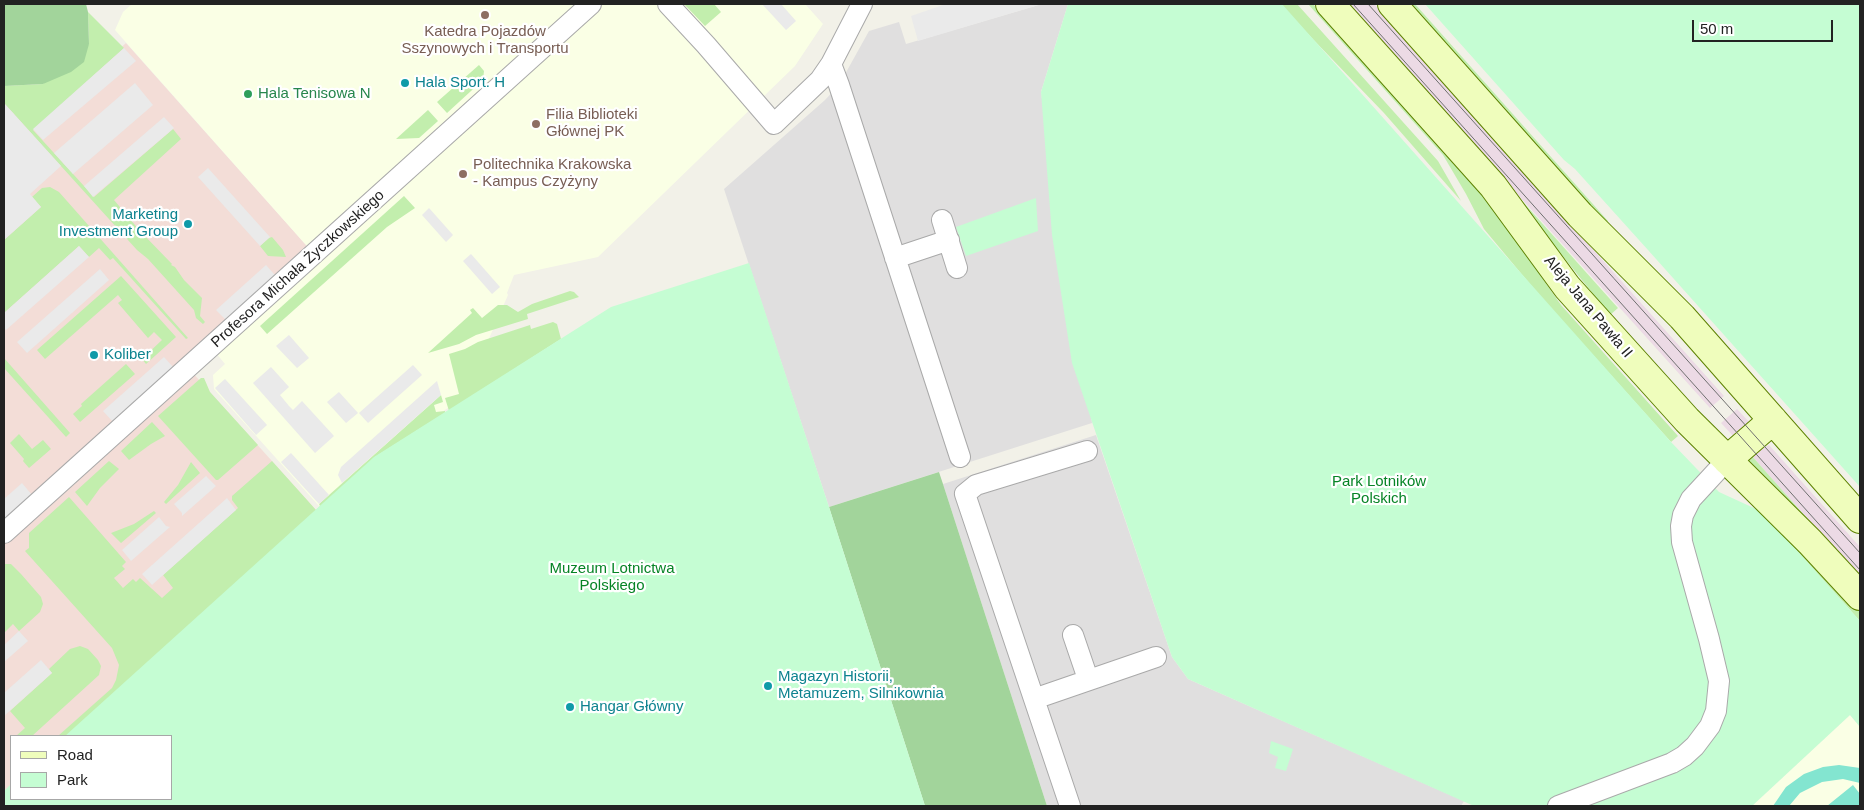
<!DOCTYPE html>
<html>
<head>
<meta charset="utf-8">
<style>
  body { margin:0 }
  #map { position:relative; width:1864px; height:810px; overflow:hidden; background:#f2f1e8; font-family:Helvetica,sans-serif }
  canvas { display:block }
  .frame { position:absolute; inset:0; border:5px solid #222; pointer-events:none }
  .legend { position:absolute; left:10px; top:735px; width:162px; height:65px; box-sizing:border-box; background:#fff; border:1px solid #a7a7a7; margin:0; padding:6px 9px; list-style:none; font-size:15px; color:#222 }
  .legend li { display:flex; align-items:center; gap:10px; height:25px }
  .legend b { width:25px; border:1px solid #a7a7a7 }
  .scale { position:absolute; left:1692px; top:20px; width:141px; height:22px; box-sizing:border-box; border:2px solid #222; border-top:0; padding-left:6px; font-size:15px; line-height:18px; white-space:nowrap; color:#222; -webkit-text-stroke:4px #fff; paint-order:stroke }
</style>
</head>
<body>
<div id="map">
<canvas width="1864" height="810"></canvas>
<div class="frame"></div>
<ul class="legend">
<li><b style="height:6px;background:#effdbc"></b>Road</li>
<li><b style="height:14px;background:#c5fdd3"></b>Park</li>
</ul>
<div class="scale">50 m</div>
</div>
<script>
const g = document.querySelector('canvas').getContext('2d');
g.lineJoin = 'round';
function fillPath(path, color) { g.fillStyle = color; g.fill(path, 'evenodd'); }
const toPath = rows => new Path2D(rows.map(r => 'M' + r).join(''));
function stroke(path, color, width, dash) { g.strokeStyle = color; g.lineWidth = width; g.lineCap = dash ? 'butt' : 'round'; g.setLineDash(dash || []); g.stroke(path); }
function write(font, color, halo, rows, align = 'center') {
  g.font = font + ' Helvetica,sans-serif'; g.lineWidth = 4.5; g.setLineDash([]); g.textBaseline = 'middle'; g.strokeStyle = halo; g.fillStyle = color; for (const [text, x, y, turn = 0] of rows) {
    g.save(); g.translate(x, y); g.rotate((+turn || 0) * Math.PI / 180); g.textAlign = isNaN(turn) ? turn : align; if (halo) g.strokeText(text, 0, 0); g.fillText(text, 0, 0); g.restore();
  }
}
const residential = toPath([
  [1042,4,1068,4,1041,92,1092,423,829,507,724,189,825,100,839,85,869,31,899,22,906,44],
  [1096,435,1172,657,1188,679,1464,801,1461,806,1047,806,943,484]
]);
const commercial = toPath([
  [126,43,314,254,182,361,316,510,65,736,11,736,11,785,4,791,4,97,34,126]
]);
const industrial = toPath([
  [1346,4,1374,4,1724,396,1710,408],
  [1737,409,1750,423,1734,437,1721,423],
  [1769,445,1860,547,1860,578,1751,455]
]);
const education = toPath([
  [132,4,805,4,823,24,795,66,598,257,514,275,507,293,508,295,463,398,374,457,319,506,214,389,213,375,225,364,211,347,314,254,115,30,123,12],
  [1850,715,1860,727,1860,806,1752,806]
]);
const grass = toPath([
  [684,4,714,4,721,12,705,26],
  [1279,4,1297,4,1438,161,1461,201,1384,113],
  [1308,4,1313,4,1461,169,1492,206,1561,305,1678,436,1671,442,1544,301,1484,229,1466,194,1443,155],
  [1346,4,1618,308,1610,315,1525,209],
  [1406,4,1415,4,1608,221,1606,223],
  [88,12,124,48,33,130,94,197,173,129,181,139,114,200,140,231,172,264,171,265,175,267,184,280,202,298,200,316,205,322,203,324,196,318,194,310,148,259,137,250,4,103,4,86,43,84,89,44],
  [479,65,484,71,483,80,447,113,437,102],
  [428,110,438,121,419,138,396,139],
  [50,187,59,192,188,338,186,339,113,258,110,260,99,248,89,257,79,246,4,313,4,240,41,207,32,197,42,188],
  [404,196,415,208,387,227,267,334,260,326],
  [272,237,283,250,286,257,268,256,260,246,269,238],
  [121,276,176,337,146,364,142,359,162,340,154,332,148,338,118,303,122,300,118,295,45,359,37,350],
  [570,291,574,292,579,297,527,314,528,319,476,335,459,344,428,353,472,313,470,310,473,308,482,318,498,305,507,305,518,312,532,304],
  [553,322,557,324,561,339,449,411,445,398,459,394,449,354,465,349,478,342,530,325,531,329],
  [4,358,70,433,66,437,4,368],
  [126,364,135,374,80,422,73,414,82,406,81,404],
  [201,378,204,378,210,392,258,445,218,480,216,480,158,416],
  [441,395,443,402,434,405,436,412,445,411,445,413,375,457,171,736,58,736,112,688,116,680,119,665,112,648,25,551,29,548,29,533,69,497,126,562,122,566,125,569,114,578,123,588,133,579,136,582,140,578,162,598,173,588,163,575,238,508,232,500,232,496,272,461,316,510,320,506,319,504],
  [152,422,165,436,151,444,129,460,121,451],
  [19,434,32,449,43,440,51,449,29,468,23,461,24,459,10,443],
  [1751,455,1860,578,1748,462],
  [109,461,119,469,100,488,87,506,75,492],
  [191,462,200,473,166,504,164,502,178,485],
  [154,511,156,513,121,543,111,533,134,524],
  [1779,531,1860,612,1860,621],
  [4,564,11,564,21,574,41,597,43,604,40,612,19,631,13,624,4,633],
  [80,646,88,649,98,660,101,666,99,675,32,736,16,736,25,728,10,711,52,673,49,669,70,649]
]);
const forest = toPath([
  [4,4,86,4,88,12,89,44,84,62,71,72,43,84,4,86],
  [939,472,943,484,1047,806,925,806,829,507]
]);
const park = toPath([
  [1068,4,1282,4,1671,442,1719,492,1756,509,1758,507,1860,621,1860,727,1850,715,1752,806,1474,806,1188,679,1172,657,1072,363,1052,235,1041,92],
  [1425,4,1860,4,1860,487,1648,250,1575,169,1564,160],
  [1036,198,1038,231,966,256,956,227],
  [749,263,829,507,925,806,4,806,4,791,11,784,11,799,171,799,171,736,65,736,374,457,611,307],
  [1271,741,1293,749,1286,771,1275,768,1278,757,1269,753]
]);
const pitch = toPath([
  [1839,765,1860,768,1860,783,1843,779,1822,782,1800,793,1789,806,1773,806,1786,787,1804,774,1823,767],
  [1853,785,1860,794,1860,806,1827,806]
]);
const parking = toPath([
  [762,4,781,4,796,21,786,30],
  [946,4,1042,4,918,41,911,16],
  [124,48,136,61,43,140,33,129],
  [135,83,153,105,73,174,54,153],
  [4,103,61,166,30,194,41,207,4,240],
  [164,117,174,128,93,197,84,186],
  [208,168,270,237,260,246,198,177],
  [429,208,453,235,446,242,422,215],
  [79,246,89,257,6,330,4,328,4,313],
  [471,254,500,287,492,294,463,261],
  [266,265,274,274,277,274,224,322,225,319,216,310],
  [100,269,109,280,27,353,17,342],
  [289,335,309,358,297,368,276,346],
  [164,357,174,368,113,422,103,411],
  [413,365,422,375,368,423,359,413],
  [271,367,289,387,280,395,289,406,293,410,302,401,334,436,315,453,253,383],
  [225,379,267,425,256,435,215,388],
  [437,381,441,395,342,483,338,475,341,467],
  [339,392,358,413,346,423,327,402],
  [291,453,329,495,319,504,281,462],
  [206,476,216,486,182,516,182,513,174,504],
  [22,483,32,495,4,520,4,499],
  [227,498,236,510,152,585,142,574],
  [159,517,166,526,170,527,131,561,122,550],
  [19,631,28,641,4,662,4,645],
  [41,660,52,673,4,716,4,693]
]);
const street = toPath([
  [668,4,706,45,774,124,820,80,831,64,862,4],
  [831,64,839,85,960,457],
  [942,220,957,268],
  [895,258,949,240],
  [4,533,591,4],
  [1073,635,1088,679],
  [1034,699,1156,657],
  [1070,806,965,494,976,485,1087,451],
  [1558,806,1672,763,1684,756,1695,746,1710,726,1716,711,1719,681,1709,639,1682,542,1681,526,1683,515,1691,499,1727,460]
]);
const secondary = toPath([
  [1330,4,1493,186,1567,287,1687,420,1810,542,1860,596],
  [1392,4,1580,215,1682,317,1860,519],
  [1727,460,1773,420]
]);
const tram = toPath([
  [1353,4,1860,570],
  [1368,4,1860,553]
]);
const markers = [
  [485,15,5,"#8d6e63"],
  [405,83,5,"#0f9aa8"],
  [248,94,5,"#2e9e5b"],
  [536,124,5,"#8d6e63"],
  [463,174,5,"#8d6e63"],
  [188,224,5,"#0f9aa8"],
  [94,355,5,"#0f9aa8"],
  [768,686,5,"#0f9aa8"],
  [570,707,5,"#0f9aa8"]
];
const educationNames = [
  ["Katedra Pojazdów",485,32,"center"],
  ["Sszynowych i Transportu",485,49,"center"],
  ["Filia Biblioteki",546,115],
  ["Głównej PK",546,132],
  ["Politechnika Krakowska",473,165],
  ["- Kampus Czyżyny",473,182]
];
const cultureNames = [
  ["Hala Sport. H",415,83],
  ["Marketing",178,215,"right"],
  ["Investment Group",178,232,"right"],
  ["Koliber",104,355],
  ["Magazyn Historii,",778,677],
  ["Metamuzem, Silnikownia",778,694],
  ["Hangar Główny",580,707]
];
const leisureNames = [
  ["Hala Tenisowa N",258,94]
];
const streetNames = [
  ["Profesora Michała Życzkowskiego",298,269,-42],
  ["Aleja Jana Pawła II",1588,307,50]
];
const parkNames = [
  ["Park Lotników",1379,482],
  ["Polskich",1379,499],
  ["Muzeum Lotnictwa",612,569],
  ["Polskiego",612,586]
];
fillPath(residential, '#e0dfdf');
fillPath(commercial, '#f3ddd7');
fillPath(industrial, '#ecdae5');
fillPath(education, '#faffe5');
fillPath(grass, '#c2eead');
fillPath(forest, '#a2d49b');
fillPath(park, '#c5fdd3');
fillPath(pitch, '#83e5d0');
fillPath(parking, '#eaeaea');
stroke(street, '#a9a9a9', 22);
stroke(secondary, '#5d8200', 30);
stroke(street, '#fff', 20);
stroke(secondary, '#effdbc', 28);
stroke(tram, '#707070', 1);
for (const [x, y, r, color] of markers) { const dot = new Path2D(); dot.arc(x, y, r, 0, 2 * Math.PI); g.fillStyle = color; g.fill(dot); stroke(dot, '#fff', 2); }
write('15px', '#785e54', '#fff', educationNames, 'left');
write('15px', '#0d838f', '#fff', cultureNames, 'left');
write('15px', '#27864d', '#fff', leisureNames, 'left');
write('15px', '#222', '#fff', streetNames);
write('15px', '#078426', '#fff', parkNames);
</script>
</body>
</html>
